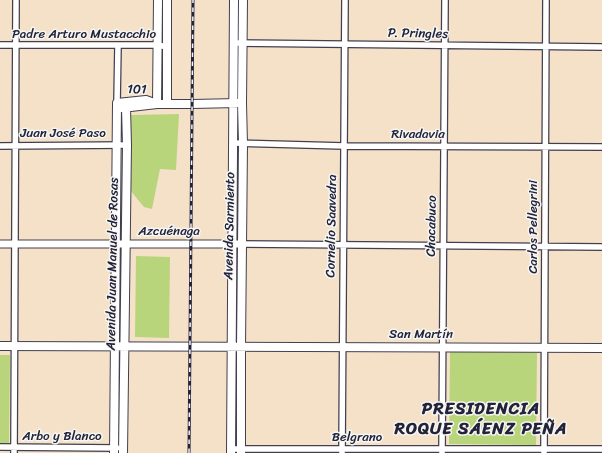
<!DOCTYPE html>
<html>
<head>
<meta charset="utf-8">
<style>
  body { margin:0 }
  canvas { display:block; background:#f4e1c8 }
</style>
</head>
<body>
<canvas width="602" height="453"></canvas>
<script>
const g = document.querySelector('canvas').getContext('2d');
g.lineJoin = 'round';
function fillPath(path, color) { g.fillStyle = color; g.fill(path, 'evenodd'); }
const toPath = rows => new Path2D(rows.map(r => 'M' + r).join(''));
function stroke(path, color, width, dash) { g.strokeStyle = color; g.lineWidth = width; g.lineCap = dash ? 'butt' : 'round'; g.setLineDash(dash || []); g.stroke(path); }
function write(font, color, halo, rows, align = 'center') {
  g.font = font + ' Sriracha,sans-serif'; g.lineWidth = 3; g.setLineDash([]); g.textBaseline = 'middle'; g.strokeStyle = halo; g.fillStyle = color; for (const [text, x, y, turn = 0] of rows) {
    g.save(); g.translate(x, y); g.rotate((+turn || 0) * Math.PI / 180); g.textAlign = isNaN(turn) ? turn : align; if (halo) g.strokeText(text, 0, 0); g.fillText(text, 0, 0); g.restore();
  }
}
const green = toPath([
  [179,114,176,170,160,169,152,209,144,207,130,190,131,115],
  [136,256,170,257,169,338,135,337],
  [450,352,537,353,536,445,449,444],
  [0,355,10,355,9,443,0,443]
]);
const minor = toPath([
  [234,43,602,47],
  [0,45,158,45,167,47],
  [117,103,118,45],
  [233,143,344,146,602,147],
  [0,146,127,145],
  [242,244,602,247],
  [0,447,117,448],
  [231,449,602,449],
  [14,453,16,0],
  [342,453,345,0],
  [442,453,445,0],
  [544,453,546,0]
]);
const tertiary = toPath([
  [0,244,242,244]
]);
const secondary = toPath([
  [157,104,158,0],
  [167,104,167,0],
  [122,108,157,104,192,104,238,103],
  [0,346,602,348],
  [114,453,117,103,146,100,157,104],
  [123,453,127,145,126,108],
  [231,453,234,0],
  [241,453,241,347,243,144,242,103,243,0]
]);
const rail = toPath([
  [189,453,193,0]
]);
const streetNames = [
  ["P. Pringles",418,34,1],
  ["Padre Arturo Mustacchio",84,35],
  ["101",137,90,1],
  ["Juan José Paso",63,134],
  ["Rivadavia",418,135],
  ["Avenida Sarmiento",230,226,-89],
  ["Cornelio Saavedra",332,226,-89],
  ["Chacabuco",432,226,-89],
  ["Carlos Pellegrini",534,227,-90],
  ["Azcuénaga",169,232],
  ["Avenida Juan Manuel de Rosas",113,264,-89],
  ["San Martín",421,335],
  ["Arbo y Blanco",62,437],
  ["Belgrano",357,438]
];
const districtNames = [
  ["PRESIDENCIA",481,410],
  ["ROQUE SÁENZ PEÑA",481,430]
];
fillPath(green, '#b9d57b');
stroke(minor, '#423f50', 8);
stroke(tertiary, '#423f50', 9);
stroke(secondary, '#423f50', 10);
stroke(minor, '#fff', 5.5);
stroke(tertiary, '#fff', 7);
stroke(secondary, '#fff', 8);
stroke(rail, '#22223b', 3);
stroke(rail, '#f6f6f2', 1.5, [4.5]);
write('13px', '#22223b', '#f6f6f2', streetNames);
g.letterSpacing = '1px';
write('bold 17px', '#22223b', '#f6f6f2', districtNames);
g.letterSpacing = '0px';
</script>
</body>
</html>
